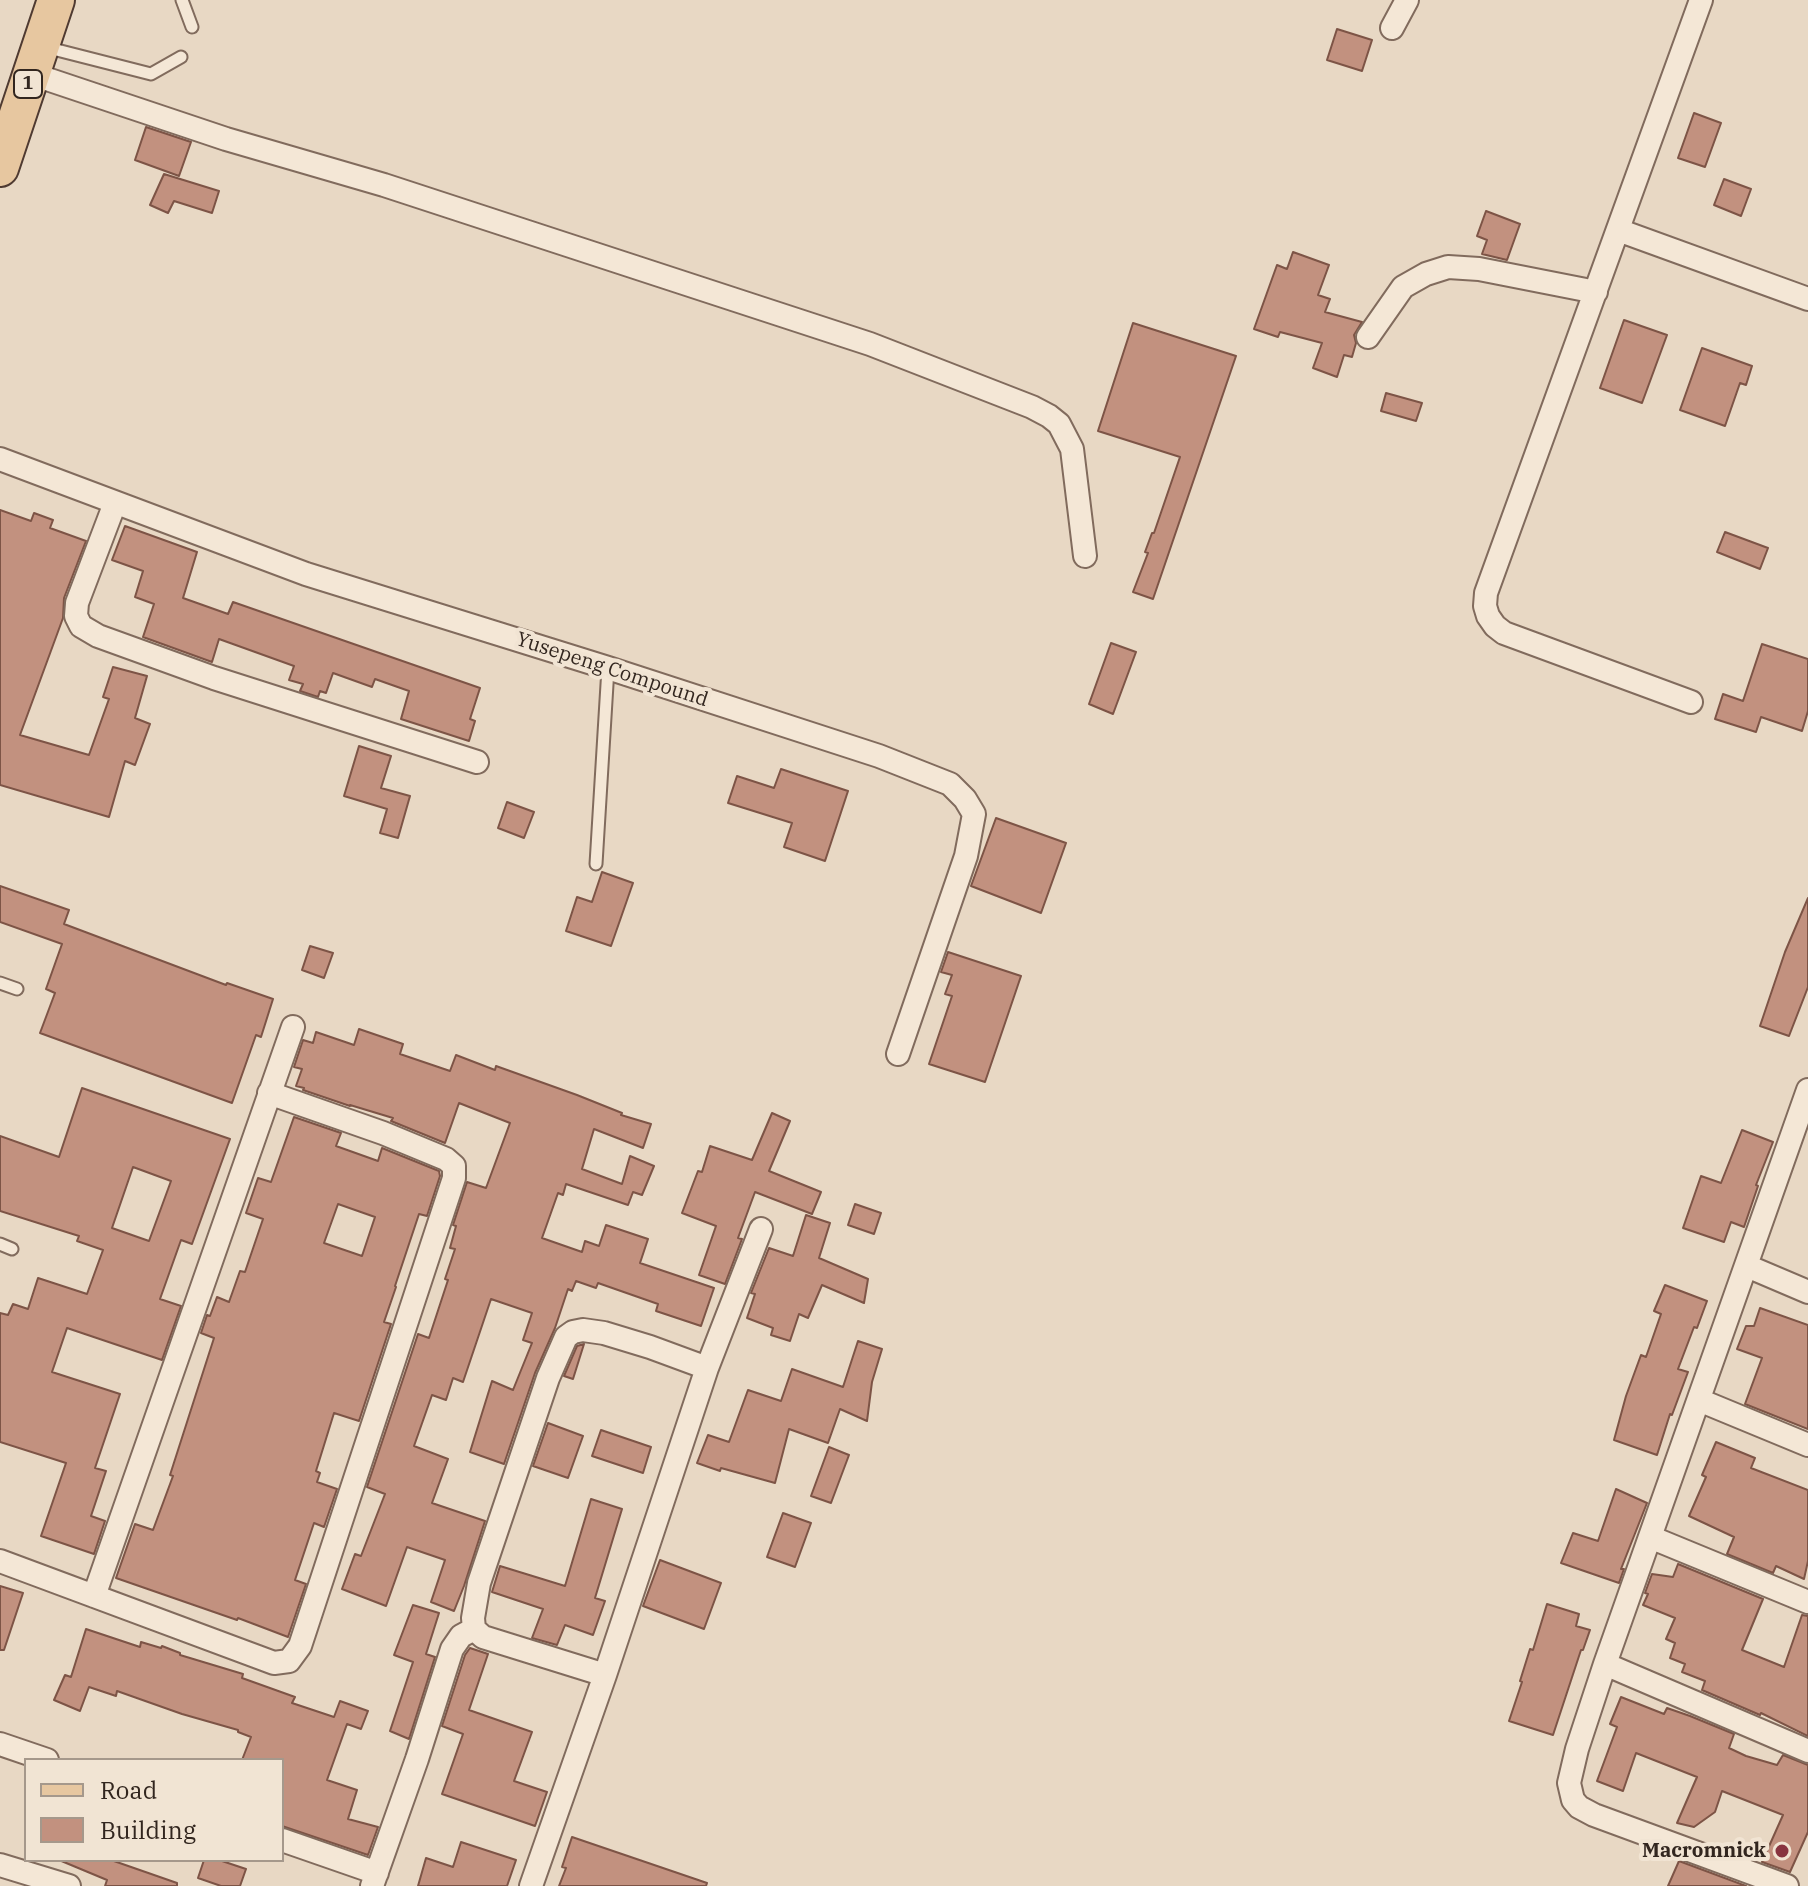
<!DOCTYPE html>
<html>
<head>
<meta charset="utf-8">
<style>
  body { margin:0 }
  #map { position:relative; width:1808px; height:1886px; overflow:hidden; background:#e8d8c4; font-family:"IBM Plex Serif",serif }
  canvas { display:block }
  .legend { position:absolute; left:24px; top:1758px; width:260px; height:104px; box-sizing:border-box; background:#f1e4d3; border:2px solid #a5988b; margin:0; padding:10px 14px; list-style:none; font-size:24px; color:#32261f }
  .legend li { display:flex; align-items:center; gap:16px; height:40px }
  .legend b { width:40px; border:2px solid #a5988b }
</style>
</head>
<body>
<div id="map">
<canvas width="1808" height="1886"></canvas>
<ul class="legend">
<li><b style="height:10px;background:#e7c7a0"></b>Road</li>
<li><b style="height:22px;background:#c2917f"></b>Building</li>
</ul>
</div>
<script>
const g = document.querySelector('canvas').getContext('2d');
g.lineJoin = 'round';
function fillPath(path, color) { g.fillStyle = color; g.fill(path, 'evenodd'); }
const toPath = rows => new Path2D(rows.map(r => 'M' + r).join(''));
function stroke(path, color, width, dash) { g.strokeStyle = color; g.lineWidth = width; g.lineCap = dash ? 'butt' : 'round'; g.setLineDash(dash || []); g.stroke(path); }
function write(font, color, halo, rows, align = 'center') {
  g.font = font + ' "IBM Plex Serif",serif'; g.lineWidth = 8; g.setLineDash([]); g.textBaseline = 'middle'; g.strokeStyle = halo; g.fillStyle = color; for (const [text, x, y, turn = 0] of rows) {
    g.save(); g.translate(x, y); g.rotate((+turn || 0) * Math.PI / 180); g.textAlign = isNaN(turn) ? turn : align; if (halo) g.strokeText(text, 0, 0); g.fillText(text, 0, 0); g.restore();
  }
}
const building = toPath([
  [1337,29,1372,40,1362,71,1327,60,1337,29],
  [1694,113,1721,123,1705,167,1678,158,1694,113],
  [146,127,191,142,179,176,135,160,146,127],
  [164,174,219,191,212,213,174,201,168,213,150,205,164,174],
  [1724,179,1751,189,1741,216,1714,205,1724,179],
  [1486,211,1520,224,1507,260,1482,254,1487,240,1477,236,1486,211],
  [1293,252,1329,265,1318,295,1330,299,1325,312,1362,322,1354,335,1356,343,1352,357,1344,355,1337,377,1313,368,1322,343,1280,332,1278,337,1254,329,1277,265,1287,269,1293,252],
  [1624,320,1667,335,1642,403,1600,388,1624,320],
  [1133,323,1236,356,1153,599,1133,592,1148,553,1145,552,1152,533,1154,533,1180,457,1098,431,1133,323],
  [1702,348,1752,366,1746,385,1740,383,1725,426,1680,410,1702,348],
  [1386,393,1422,403,1416,421,1381,411,1386,393],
  [0,510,31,521,34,513,53,520,50,528,86,541,64,598,63,618,20,735,89,755,109,699,103,697,113,667,147,676,135,718,150,724,135,765,125,761,109,817,0,785,0,510],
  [125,526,197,552,183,598,228,614,233,602,480,688,470,719,475,721,469,741,401,719,409,691,375,679,372,687,333,673,326,693,320,691,318,697,300,691,303,684,289,680,294,666,219,639,212,662,143,637,154,604,135,597,143,571,112,560,125,526],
  [1725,532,1768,548,1760,569,1717,552,1725,532],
  [1111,643,1136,652,1113,714,1089,704,1111,643],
  [1762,644,1808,659,1808,711,1802,731,1761,717,1756,732,1715,719,1723,694,1743,701,1762,644],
  [359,746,391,756,381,788,410,796,398,838,380,833,387,809,344,796,359,746],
  [781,769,848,791,825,861,784,847,792,823,728,803,737,776,774,788,781,769],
  [507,802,534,812,524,838,498,828,507,802],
  [996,818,1066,843,1041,913,971,886,996,818],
  [602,872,633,883,611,946,566,931,577,897,592,902,602,872],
  [0,886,69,910,64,924,226,985,227,983,273,999,261,1037,256,1035,232,1103,40,1033,55,993,46,989,62,944,0,922,0,886],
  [1808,898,1808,987,1789,1036,1760,1026,1785,952,1808,898],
  [310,946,333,953,324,978,302,970,310,946],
  [948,952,1021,976,985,1082,929,1064,952,996,945,994,952,975,941,972,948,952],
  [359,1029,403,1044,400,1054,450,1071,456,1055,495,1070,496,1066,577,1095,622,1113,621,1115,651,1124,643,1148,594,1129,582,1169,622,1184,630,1156,654,1166,642,1195,633,1192,628,1205,566,1184,563,1195,558,1193,542,1238,582,1252,585,1241,599,1246,606,1225,648,1239,640,1263,714,1288,701,1326,656,1311,658,1304,598,1283,596,1288,576,1281,572,1291,568,1289,555,1328,535,1373,504,1464,470,1452,492,1381,513,1390,532,1343,523,1340,532,1313,491,1299,463,1382,453,1378,446,1400,432,1395,414,1446,448,1459,432,1503,485,1521,464,1586,454,1611,431,1602,445,1560,407,1547,386,1606,342,1589,355,1554,361,1556,385,1494,367,1487,418,1334,429,1338,448,1280,445,1279,455,1249,450,1248,456,1226,453,1225,467,1182,486,1188,510,1123,459,1103,445,1143,391,1121,393,1118,350,1105,350,1106,303,1090,304,1088,296,1086,302,1069,294,1067,303,1040,313,1043,316,1032,354,1045,359,1029],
  [82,1088,230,1139,192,1244,181,1240,160,1299,181,1306,162,1360,67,1328,52,1372,120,1394,95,1468,106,1471,91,1516,105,1521,94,1554,41,1536,66,1463,0,1442,0,1313,8,1315,13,1304,28,1309,38,1278,87,1294,103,1250,77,1241,79,1236,0,1211,0,1136,59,1157,82,1088],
  [133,1167,171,1181,149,1241,112,1228,133,1167],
  [772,1113,790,1121,769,1171,821,1192,812,1214,755,1192,738,1238,742,1239,725,1284,699,1275,716,1226,682,1213,698,1171,702,1172,710,1146,752,1160,772,1113],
  [294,1117,341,1133,336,1146,378,1161,382,1148,439,1171,440,1176,427,1216,419,1214,395,1286,396,1287,384,1322,391,1324,359,1421,334,1413,316,1471,320,1473,317,1482,337,1489,324,1527,314,1523,295,1580,306,1584,288,1637,238,1618,237,1620,116,1578,135,1524,153,1530,173,1476,170,1475,214,1338,201,1333,207,1315,210,1316,217,1297,229,1302,240,1271,245,1272,263,1219,246,1213,258,1178,271,1182,294,1117],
  [338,1204,375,1217,362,1256,324,1243,338,1204],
  [1742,1130,1773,1142,1756,1185,1758,1186,1744,1227,1731,1222,1724,1242,1683,1228,1701,1176,1721,1183,1742,1130],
  [855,1204,881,1213,874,1234,848,1225,855,1204],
  [806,1215,830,1223,819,1258,868,1279,864,1303,822,1285,808,1318,799,1314,790,1341,771,1335,773,1328,747,1318,755,1294,751,1293,769,1248,793,1256,806,1215],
  [1665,1285,1707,1301,1697,1328,1694,1327,1678,1369,1688,1372,1672,1415,1670,1414,1657,1455,1614,1440,1626,1396,1641,1355,1646,1357,1661,1314,1654,1311,1665,1285],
  [1760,1308,1808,1325,1808,1429,1745,1404,1762,1358,1737,1349,1746,1326,1754,1326,1760,1308],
  [858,1341,882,1349,872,1382,867,1421,840,1409,828,1443,789,1429,775,1483,721,1468,720,1471,697,1463,708,1435,729,1442,748,1390,781,1401,792,1369,843,1387,858,1341],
  [584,1344,573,1379,564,1376,577,1346,584,1344],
  [548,1423,583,1436,568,1478,533,1466,548,1423],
  [601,1430,651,1447,643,1473,592,1456,601,1430],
  [1716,1442,1755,1458,1751,1468,1808,1490,1808,1561,1804,1579,1776,1566,1773,1573,1727,1554,1734,1537,1689,1516,1706,1477,1702,1475,1716,1442],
  [829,1447,849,1455,831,1503,811,1496,829,1447],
  [1616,1489,1647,1503,1621,1569,1624,1569,1619,1583,1561,1563,1573,1533,1598,1541,1616,1489],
  [591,1499,622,1509,595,1598,605,1601,593,1635,565,1625,557,1645,532,1638,543,1609,492,1592,500,1566,565,1586,591,1499],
  [783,1513,811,1523,795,1567,767,1557,783,1513],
  [660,1560,721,1583,704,1629,643,1606,660,1560],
  [1678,1564,1763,1599,1742,1650,1784,1667,1802,1615,1808,1616,1808,1736,1761,1713,1760,1715,1702,1690,1705,1681,1682,1672,1685,1664,1670,1658,1675,1643,1666,1639,1675,1618,1643,1605,1648,1594,1645,1593,1652,1574,1673,1577,1678,1564],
  [0,1586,23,1593,4,1650,0,1650,0,1586],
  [1547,1604,1579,1614,1576,1626,1590,1630,1583,1650,1581,1650,1553,1735,1509,1721,1522,1682,1520,1681,1530,1649,1533,1650,1547,1604],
  [413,1605,439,1613,426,1654,435,1657,409,1739,390,1731,413,1662,394,1655,413,1605],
  [86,1629,140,1647,141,1642,161,1648,162,1646,180,1653,180,1655,243,1674,242,1678,295,1697,292,1703,334,1717,340,1701,368,1711,361,1729,347,1724,327,1780,357,1790,348,1819,378,1827,368,1855,282,1826,282,1760,242,1760,251,1737,238,1732,238,1730,182,1714,117,1691,116,1696,89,1687,80,1711,54,1700,65,1675,71,1677,86,1629],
  [470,1648,488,1654,469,1710,532,1732,514,1781,547,1792,535,1826,442,1794,463,1734,442,1726,465,1655,470,1648],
  [1621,1697,1664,1714,1667,1708,1690,1716,1734,1734,1729,1748,1746,1756,1777,1765,1783,1755,1808,1765,1808,1832,1790,1872,1762,1862,1783,1815,1722,1791,1715,1812,1694,1827,1677,1823,1697,1777,1636,1753,1623,1791,1597,1781,1617,1727,1610,1724,1621,1697],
  [572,1837,707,1883,706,1886,559,1886,566,1868,562,1867,572,1837],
  [461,1842,516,1860,507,1886,418,1886,426,1858,453,1867,461,1842],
  [59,1860,111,1860,177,1883,177,1886,105,1886,107,1880,59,1860],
  [204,1860,219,1860,246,1869,240,1886,221,1886,198,1878,204,1860],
  [1679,1861,1746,1886,1668,1886,1679,1861]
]);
const lane = toPath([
  [182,0,192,27],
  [45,47,151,74,181,57],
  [596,864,608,668],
  [0,983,17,989],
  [0,1244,12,1249]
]);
const street = toPath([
  [1392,28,1407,0],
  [32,74,226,139,384,185,870,344,1032,407,1049,416,1059,424,1072,449,1085,556],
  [1618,230,1808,299],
  [1368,337,1403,287,1426,274,1448,267,1479,269,1596,292],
  [0,459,306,574,608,668,879,756,950,784,965,799,974,814,966,856,898,1054],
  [115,503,77,603,76,616,81,626,98,636,214,678,477,762],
  [1691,702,1504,633,1495,626,1488,616,1485,606,1486,593,1701,0],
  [1747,1266,1808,1292],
  [1699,1400,1808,1445],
  [1650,1537,1808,1602],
  [0,1561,274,1663,289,1661,300,1646,454,1178,454,1166,446,1159,383,1133,269,1093],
  [94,1596,293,1027],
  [1605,1664,1808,1751],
  [605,1675,483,1637,474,1629,473,1618,479,1583,548,1378,566,1337,573,1332,583,1330,604,1333,650,1347,707,1368],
  [0,1744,47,1760],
  [282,1840,377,1873],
  [0,1865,69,1886],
  [372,1886,417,1759,452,1649,461,1636,474,1629],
  [531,1886,605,1675,707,1368,761,1229],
  [1787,1886,1594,1815,1579,1807,1573,1800,1569,1783,1577,1749,1605,1664,1808,1090]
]);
const primary = toPath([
  [0,168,56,0]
]);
const markers = [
  [1782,1851,8,"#883440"]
];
const shields = [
  [28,84,28]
];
const shieldNames = [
  ["1",28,84]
];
const streetNames = [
  ["Yusepeng Compound",612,670,18]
];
const poiNames = [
  ["Macromnick",1766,1851]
];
fillPath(building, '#c2917f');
stroke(building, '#7d5446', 2);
stroke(lane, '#816b5d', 15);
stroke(street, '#816b5d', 26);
stroke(primary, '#4f3a31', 40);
stroke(lane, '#f4e7d6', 11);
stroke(street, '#f4e7d6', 22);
stroke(primary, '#e7c7a0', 36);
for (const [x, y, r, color] of markers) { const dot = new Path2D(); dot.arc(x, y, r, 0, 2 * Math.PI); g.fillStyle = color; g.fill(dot); stroke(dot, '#f1e4d3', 3); }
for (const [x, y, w] of shields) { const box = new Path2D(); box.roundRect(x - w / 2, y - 14, w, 28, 6); g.fillStyle = '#f1e4d3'; g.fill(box); stroke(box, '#32261f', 2); }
write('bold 18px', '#32261f', null, shieldNames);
write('20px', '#32261f', '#f1e4d3', streetNames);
write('bold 20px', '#32261f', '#f1e4d3', poiNames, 'right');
</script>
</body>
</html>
